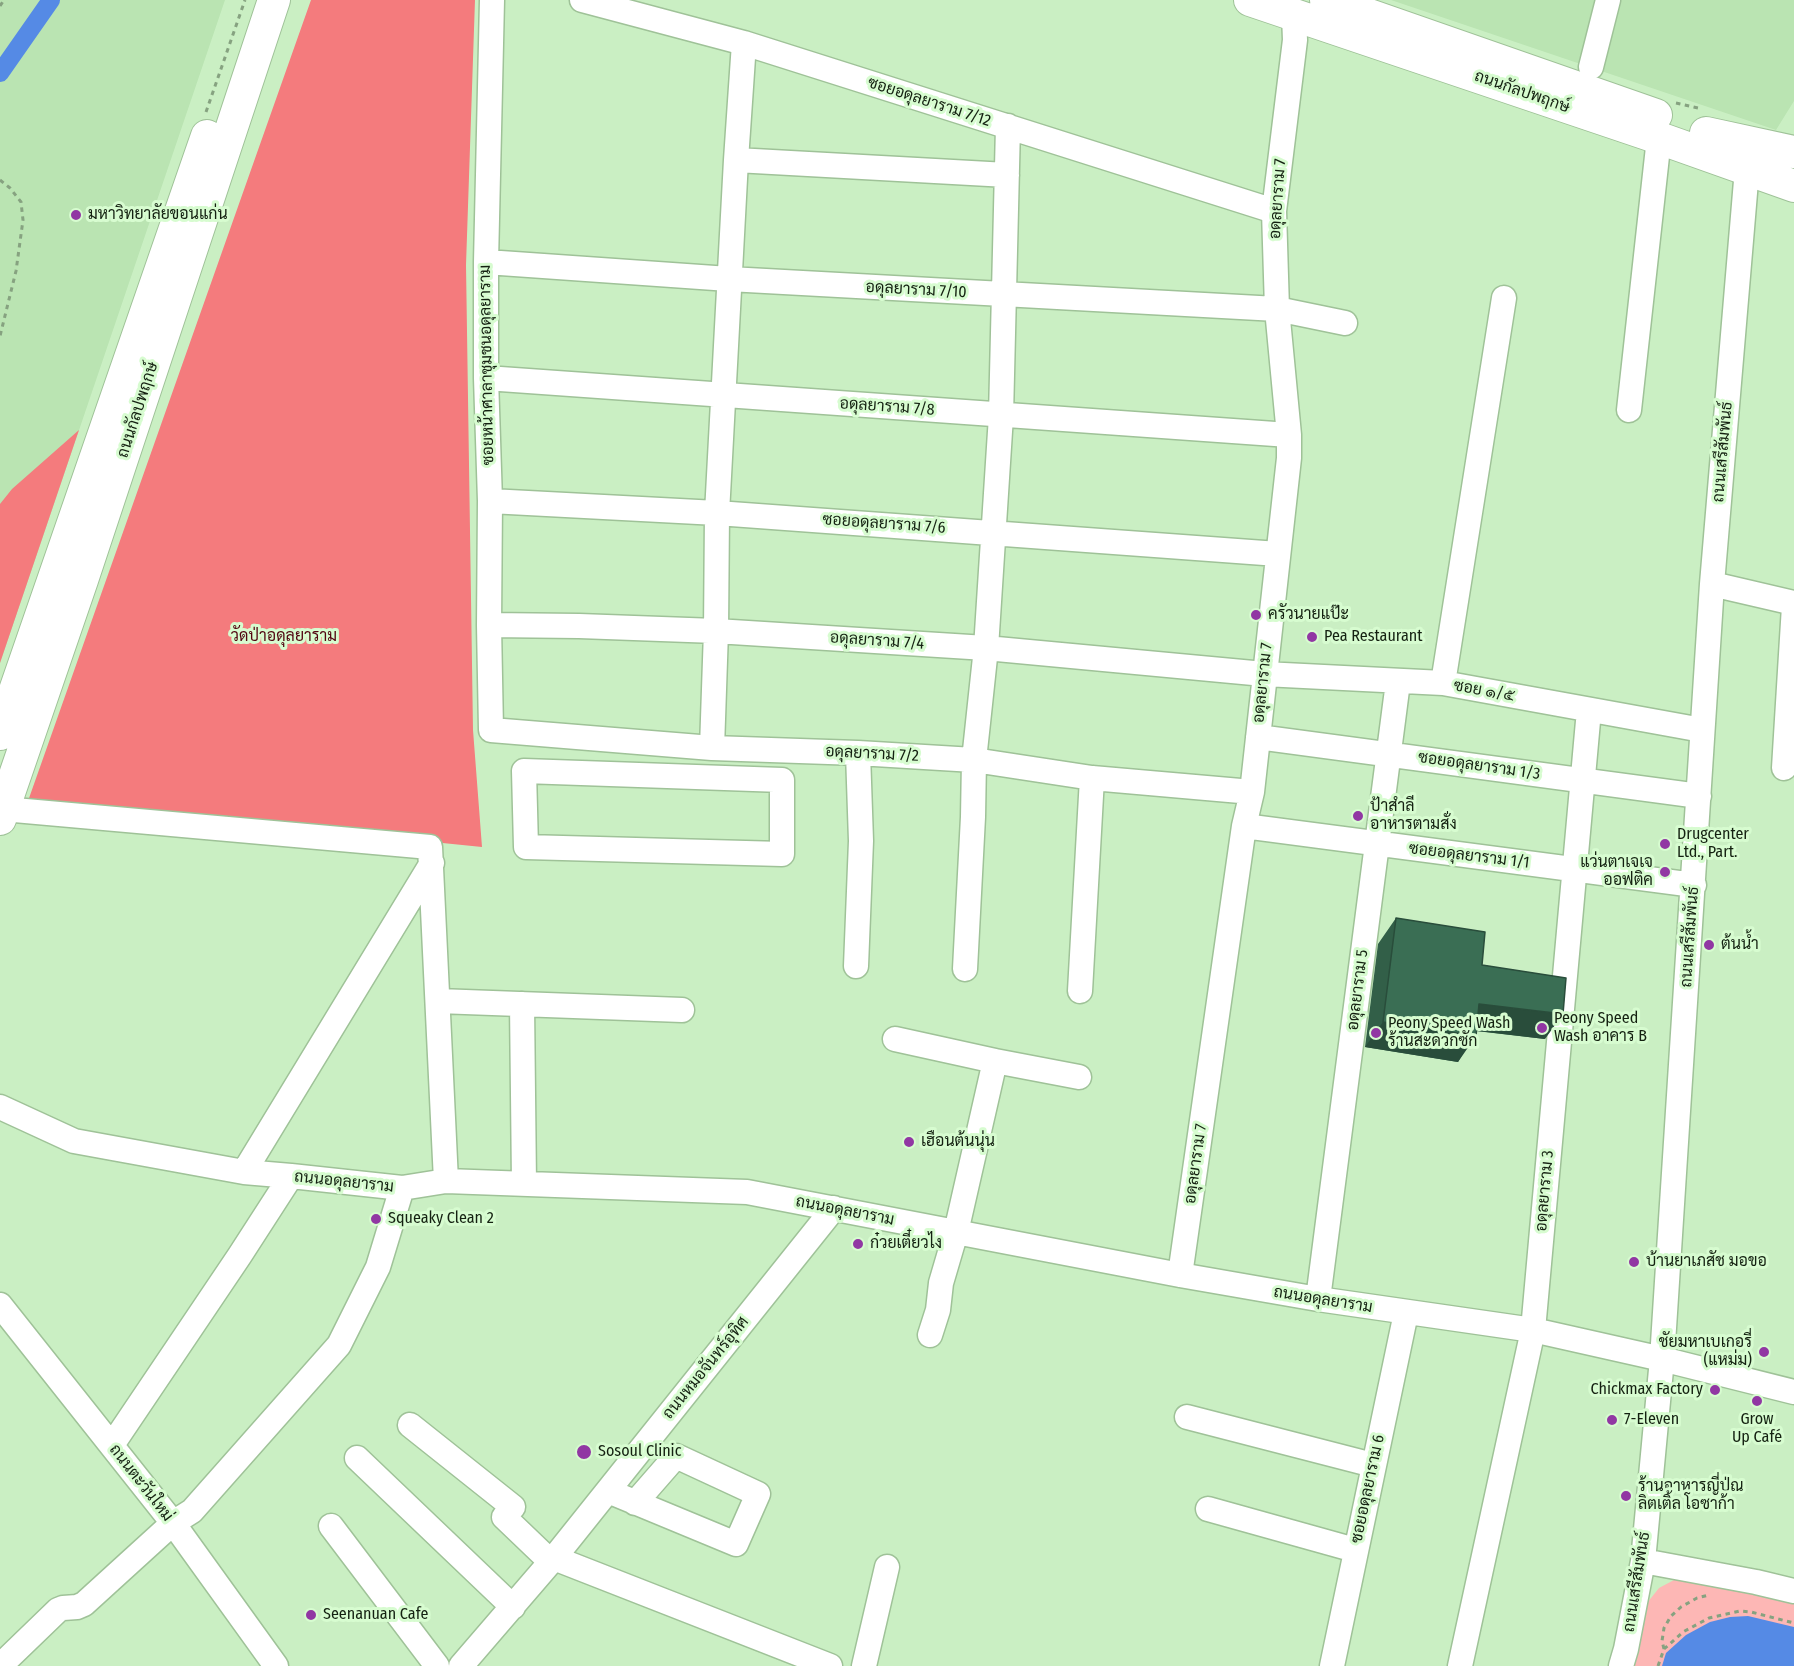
<!DOCTYPE html>
<html>
<head>
<meta charset="utf-8">
<style>
  body { margin:0 }
  canvas { display:block; background:#caefc3 }
</style>
</head>
<body>
<canvas width="1794" height="1666"></canvas>
<script>
const g = document.querySelector('canvas').getContext('2d');
g.lineJoin = 'round';
function fillPath(path, color) { g.fillStyle = color; g.fill(path, 'evenodd'); }
const toPath = rows => new Path2D(rows.map(r => 'M' + r).join(''));
function stroke(path, color, width, dash) { g.strokeStyle = color; g.lineWidth = width; g.lineCap = dash ? 'butt' : 'round'; g.setLineDash(dash || []); g.stroke(path); }
function write(font, color, halo, rows, align = 'center') {
  g.font = font + ' "Fira Sans Condensed",Sarabun,sans-serif'; g.lineWidth = 6; g.setLineDash([]); g.textBaseline = 'middle'; g.strokeStyle = halo; g.fillStyle = color; for (const [text, x, y, turn = 0] of rows) {
    g.save(); g.translate(x, y); g.rotate((+turn || 0) * Math.PI / 180); g.textAlign = isNaN(turn) ? turn : align; if (halo) g.strokeText(text, 0, 0); g.fillText(text, 0, 0); g.restore();
  }
}
const built = toPath([
  [0,0,225,0,0,663],
  [1391,0,1794,0,1794,101,1776,130]
]);
const green = toPath([
  [1692,1579,1794,1601,1794,1666,1626,1666,1647,1603,1659,1588,1674,1580]
]);
const forest = toPath([
  [311,0,475,0,466,265,473,730,482,847,28,801],
  [79,430,0,663,0,504,12,489]
]);
const water = toPath([
  [1748,1616,1794,1627,1794,1666,1662,1666,1666,1653,1686,1635,1710,1622,1730,1617]
]);
const canal = toPath([
  [0,73,51,0]
]);
const path = toPath([
  [0,6,4,0],
  [1676,103,1702,109],
  [206,112,245,0],
  [0,180,10,188,21,202,23,220,16,271,0,336],
  [1664,1649,1662,1641,1664,1628,1671,1616,1681,1607,1697,1598,1709,1595],
  [1658,1666,1664,1649,1683,1632,1709,1618,1740,1611,1751,1612,1794,1623]
]);
const minor = toPath([
  [492,0,486,262,486,378,490,501,489,625,491,730,712,748,858,753,974,760,1092,778,1252,792],
  [582,0,744,43,1274,211],
  [1591,67,1608,0],
  [736,160,1007,175],
  [486,262,729,279,1277,309,1345,323],
  [486,378,1289,435],
  [1629,410,1659,138],
  [490,501,717,513,1278,554],
  [1712,584,1794,603],
  [489,625,579,626,716,631,986,648,1264,674,1443,683,1702,730],
  [1443,683,1504,298],
  [1258,737,1699,796],
  [712,748,716,631,717,513,736,160,744,43],
  [1784,768,1794,606],
  [524,771,782,780,782,854,526,847,524,771],
  [3,809,430,847,446,1181],
  [1244,826,1694,885],
  [856,966,861,841,858,753],
  [965,969,973,817,974,760,986,648,1001,416,1008,126],
  [1080,991,1092,778],
  [438,1001,682,1010],
  [522,1004,524,1184],
  [895,1039,995,1061,956,1232,941,1283,938,1310,930,1335],
  [995,1061,1079,1077],
  [0,1107,74,1141,244,1172,291,1176,402,1188,446,1181,747,1192,1180,1275,1318,1299,1533,1330,1662,1359,1794,1392],
  [244,1172,432,863],
  [1180,1275,1244,826,1252,792,1289,458,1289,435,1277,309,1274,211,1295,40,1294,15],
  [1318,1299,1398,682],
  [0,1305,173,1523,276,1666],
  [1187,1417,1373,1465],
  [410,1425,513,1507,504,1517,551,1562],
  [112,1445,240,1255,291,1176],
  [357,1458,513,1607],
  [608,1491,736,1544,758,1494,676,1456,635,1503],
  [1208,1509,1355,1550],
  [331,1526,437,1666],
  [554,1558,830,1666],
  [1643,1561,1756,1582,1794,1591],
  [0,1666,58,1610,63,1608,77,1607,84,1604,173,1523,192,1511,339,1345,378,1267,402,1188],
  [461,1666,554,1558,834,1208],
  [864,1666,887,1567],
  [1332,1666,1406,1313],
  [1460,1666,1533,1330,1589,710],
  [1621,1666,1626,1649,1643,1561,1662,1359,1712,584,1747,169]
]);
const major = toPath([
  [1250,0,1659,138,1794,186],
  [1326,0,1656,115],
  [1706,133,1794,152],
  [0,734,207,136],
  [0,819,82,580,274,0]
]);
const wall = toPath([
  [1396,918,1545,1039,1476,1031,1458,1062,1365,1047,1378,944]
]);
const shadedWall = toPath([
  [1479,1004,1563,1014,1545,1039,1461,1029],
  [1383,1022,1476,1036,1458,1062,1365,1047]
]);
const building = toPath([
  [1396,918,1485,932,1482,965,1566,978,1563,1014,1479,1004,1476,1036,1383,1022,1396,918]
]);
const markers = [
  [76,215,6,"#9137a3"],
  [1256,615,6,"#9137a3"],
  [1312,637,6,"#9137a3"],
  [1358,816,6,"#9137a3"],
  [1665,844,6,"#9137a3"],
  [1665,872,6,"#9137a3"],
  [1709,945,6,"#9137a3"],
  [1542,1028,6,"#9137a3"],
  [1376,1033,6,"#9137a3"],
  [909,1142,6,"#9137a3"],
  [376,1219,6,"#9137a3"],
  [858,1244,6,"#9137a3"],
  [1634,1262,6,"#9137a3"],
  [1764,1352,6,"#9137a3"],
  [1715,1390,6,"#9137a3"],
  [1757,1401,6,"#9137a3"],
  [1612,1420,6,"#9137a3"],
  [584,1452,8,"#9137a3"],
  [1626,1496,6,"#9137a3"],
  [311,1615,6,"#9137a3"]
];
const streetNames = [
  ["ถนนกัลปพฤกษ์",1522,92,19],
  ["ซอยอดุลยาราม 7/12",929,102,18],
  ["อดุลยาราม 7",1278,199,-86],
  ["อดุลยาราม 7/10",916,290,3],
  ["ซอยหน้าศาลาชุมชนอดุลยาราม",487,365,-91],
  ["อดุลยาราม 7/8",887,407,4],
  ["ถนนกัลปพฤกษ์",138,410,-72],
  ["ถนนเสรีสัมพันธ์",1723,452,-85],
  ["ซอยอดุลยาราม 7/6",884,524,4],
  ["อดุลยาราม 7/4",877,641,4],
  ["อดุลยาราม 7",1263,683,-84],
  ["ซอย ๑/๕",1484,691,10],
  ["อดุลยาราม 7/2",872,754,3],
  ["ซอยอดุลยาราม 1/3",1479,766,8],
  ["ซอยอดุลยาราม 1/1",1469,856,7],
  ["ถนนเสรีสัมพันธ์",1690,937,-86],
  ["อดุลยาราม 5",1358,990,-83],
  ["อดุลยาราม 7",1196,1164,-82],
  ["ถนนอดุลยาราม",344,1182,6],
  ["อดุลยาราม 3",1545,1191,-85],
  ["ถนนอดุลยาราม",845,1211,11],
  ["ถนนอดุลยาราม",1323,1300,9],
  ["ถนนหมอจันทร์อุทิศ",706,1368,-51],
  ["ถนนตะวันใหม่",141,1483,52],
  ["ซอยอดุลยาราม 6",1368,1489,-78],
  ["ถนนเสรีสัมพันธ์",1637,1582,-81]
];
const poiNames = [
  ["มหาวิทยาลัยขอนแก่น",88,215],
  ["ครัวนายแป๊ะ",1268,615],
  ["Pea Restaurant",1324,637],
  ["ป้าสำลี",1370,807],
  ["อาหารตามสั่ง",1370,825],
  ["Drugcenter",1677,835],
  ["Ltd., Part.",1677,853],
  ["แว่นตาเจเจ",1653,863,"right"],
  ["ออฟติค",1653,881,"right"],
  ["ต้นน้ำ",1721,945],
  ["Peony Speed",1554,1019],
  ["Wash อาคาร B",1554,1037],
  ["Peony Speed Wash",1388,1024],
  ["ร้านสะดวกซัก",1388,1042],
  ["เฮือนต้นนุ่น",921,1142],
  ["Squeaky Clean 2",388,1219],
  ["ก๋วยเตี๋ยวไง",870,1244],
  ["บ้านยาเภสัช มอขอ",1646,1262],
  ["ชัยมหาเบเกอรี่",1752,1343,"right"],
  ["(แหม่ม)",1752,1361,"right"],
  ["Chickmax Factory",1703,1390,"right"],
  ["7-Eleven",1624,1420],
  ["Grow",1757,1420,"center"],
  ["Up Café",1757,1438,"center"],
  ["Sosoul Clinic",598,1452],
  ["ร้านอาหารญี่ปุ่ณ",1638,1487],
  ["ลิตเติ้ล โอซาก้า",1638,1505],
  ["Seenanuan Cafe",323,1615]
];
const parkNames = [
  ["วัดป่าอดุลยาราม",284,637]
];
fillPath(built, '#bae4b2');
fillPath(green, '#fdb7b5');
fillPath(forest, '#f47b7d');
fillPath(water, '#558ae5');
stroke(canal, '#558ae5', 18);
stroke(minor, '#9fc298', 27);
stroke(major, '#9fc298', 34);
stroke(path, '#86a280', 3, [4.5, 4.5]);
stroke(minor, '#fff', 24);
stroke(major, '#fff', 32);
fillPath(wall, '#325f48');
fillPath(shadedWall, '#294d3b');
fillPath(building, '#3a6e54');
stroke(building, '#294d3b', 1.5);
for (const [x, y, r, color] of markers) { const dot = new Path2D(); dot.arc(x, y, r, 0, 2 * Math.PI); g.fillStyle = color; g.fill(dot); stroke(dot, '#d7fcd0', 2); }
write('16px', '#142111', '#d7fcd0', streetNames);
write('16px', '#142111', '#d7fcd0', poiNames, 'left');
write('16px', '#520511', '#d7fcd0', parkNames);
</script>
</body>
</html>
